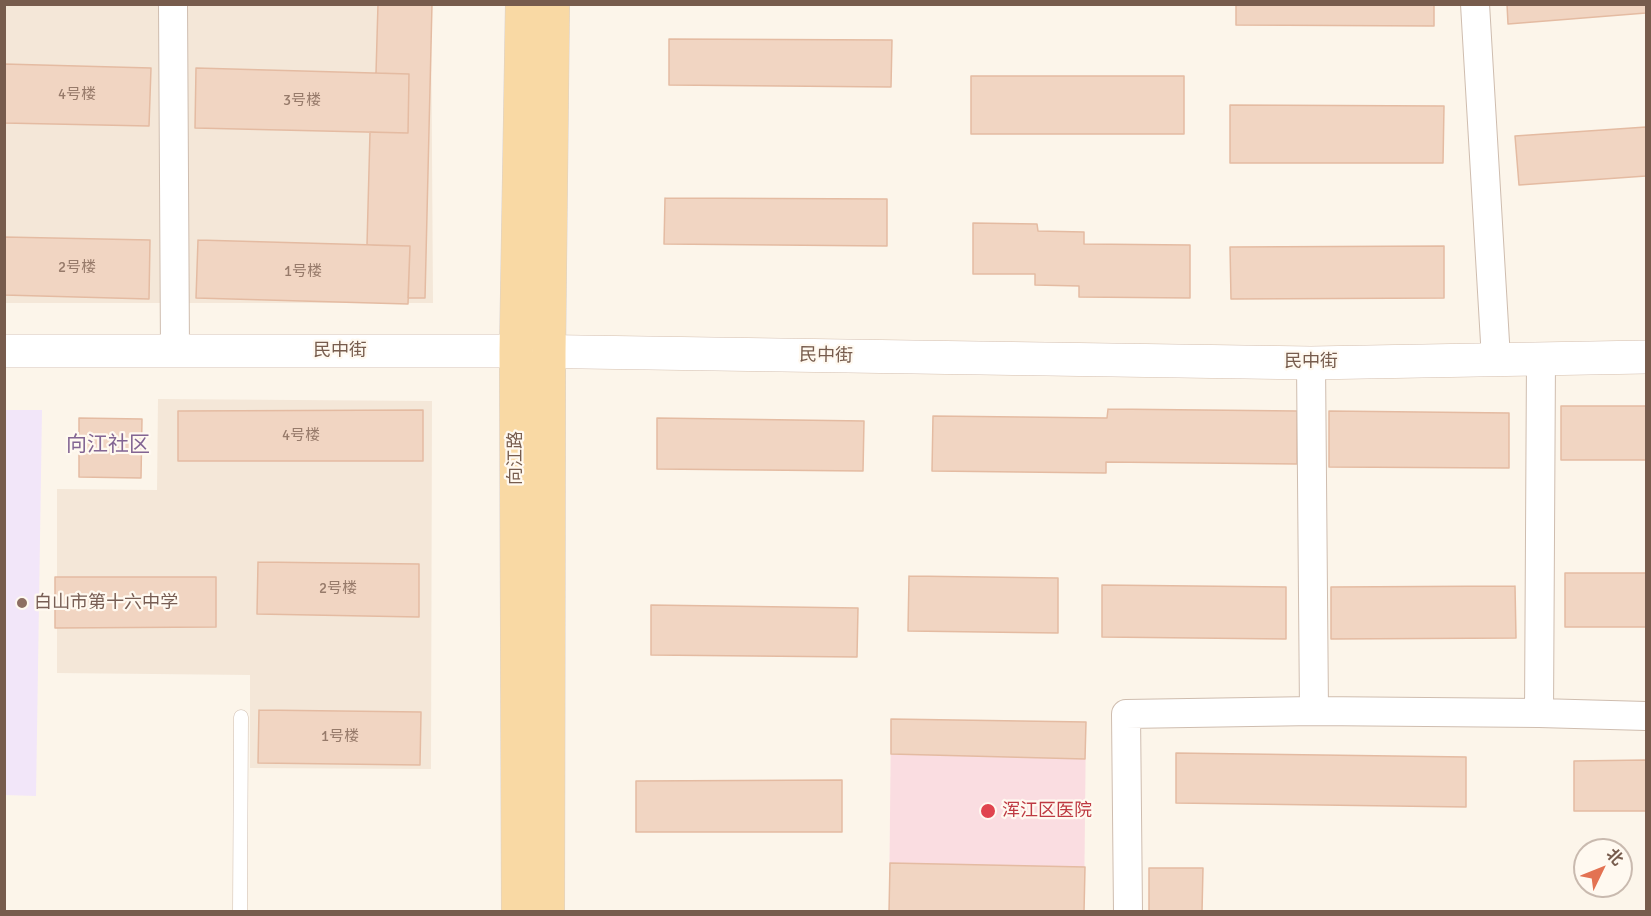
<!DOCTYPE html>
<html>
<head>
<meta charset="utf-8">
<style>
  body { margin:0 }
  #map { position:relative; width:1651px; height:916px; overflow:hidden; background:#fcf5ea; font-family:Signika,"Noto Sans SC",sans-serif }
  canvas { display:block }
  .frame { position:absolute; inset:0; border:6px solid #775c4d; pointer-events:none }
  .north { position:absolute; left:1573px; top:838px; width:60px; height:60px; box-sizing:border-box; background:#fff9f0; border:2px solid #c9baaf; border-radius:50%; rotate:47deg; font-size:16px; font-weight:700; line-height:24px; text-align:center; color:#775c4d }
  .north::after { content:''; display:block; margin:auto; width:21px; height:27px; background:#e37252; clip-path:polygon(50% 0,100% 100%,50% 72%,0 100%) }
</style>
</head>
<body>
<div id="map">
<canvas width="1651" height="916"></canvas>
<div class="frame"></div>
<div class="north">北</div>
</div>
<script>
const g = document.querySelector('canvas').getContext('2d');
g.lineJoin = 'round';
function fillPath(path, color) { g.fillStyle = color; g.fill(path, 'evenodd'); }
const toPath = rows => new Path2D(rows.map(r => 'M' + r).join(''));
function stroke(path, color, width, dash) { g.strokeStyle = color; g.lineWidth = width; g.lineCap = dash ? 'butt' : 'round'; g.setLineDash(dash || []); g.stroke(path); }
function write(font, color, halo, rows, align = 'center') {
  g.font = font + ' Signika,"Noto Sans SC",sans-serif'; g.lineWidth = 4.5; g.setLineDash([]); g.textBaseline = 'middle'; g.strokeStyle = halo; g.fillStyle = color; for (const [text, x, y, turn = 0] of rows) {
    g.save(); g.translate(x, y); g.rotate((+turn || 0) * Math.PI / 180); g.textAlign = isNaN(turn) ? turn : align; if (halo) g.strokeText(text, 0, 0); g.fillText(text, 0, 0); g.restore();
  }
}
const residential = toPath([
  [4,5,431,5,433,303,5,303],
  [158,399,432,401,431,769,250,768,250,675,57,673,57,489,157,490]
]);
const education = toPath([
  [5,410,42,410,36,796,5,795]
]);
const medical = toPath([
  [891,719,1086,722,1084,911,889,912]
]);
const building = toPath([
  [378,4,432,4,425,298,408,298,410,246,367,245,370,132,408,133,409,74,376,73,378,4],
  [1236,4,1434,4,1434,26,1236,25,1236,4],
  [1507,4,1646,4,1646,13,1508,24,1507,4],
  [669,39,892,40,891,87,669,85,669,39],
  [4,64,151,68,149,126,4,123,4,64],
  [196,68,409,74,408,133,195,128,196,68],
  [971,76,1184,76,1184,134,971,134,971,76],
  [1230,105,1444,106,1443,163,1230,163,1230,105],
  [1646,127,1646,176,1519,185,1515,136,1646,127],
  [665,198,887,199,887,246,664,244,665,198],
  [973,223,1037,224,1038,231,1084,232,1084,244,1190,245,1190,298,1079,297,1079,286,1035,285,1035,274,973,274,973,223],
  [4,237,150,240,149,299,4,295,4,237],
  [198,240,410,246,408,304,196,298,198,240],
  [1444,246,1444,298,1231,299,1230,247,1444,246],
  [1561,406,1646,406,1646,460,1561,460,1561,406],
  [1108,409,1297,411,1297,464,1106,462,1106,473,932,471,933,416,1107,418,1108,409],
  [423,410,423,461,178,461,178,411,423,410],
  [1329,411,1509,413,1509,468,1329,467,1329,411],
  [79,418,142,419,141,478,79,477,79,418],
  [657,418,864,421,863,471,657,469,657,418],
  [258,562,419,564,419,617,257,614,258,562],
  [1565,573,1646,573,1646,627,1565,627,1565,573],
  [909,576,1058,578,1058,633,908,631,909,576],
  [55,577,216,577,216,627,55,628,55,577],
  [1102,585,1286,587,1286,639,1102,637,1102,585],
  [1515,586,1516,638,1331,639,1331,587,1515,586],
  [651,605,858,608,857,657,651,655,651,605],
  [259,710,421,712,420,765,258,763,259,710],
  [891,719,1086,722,1085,759,891,754,891,719],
  [1176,753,1466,757,1466,807,1176,803,1176,753],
  [1646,760,1646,811,1574,811,1574,761,1646,760],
  [842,780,842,832,636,832,636,781,842,780],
  [890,863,1085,867,1084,912,889,912,890,863],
  [1149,868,1203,868,1202,912,1149,912,1149,868]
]);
const lane = toPath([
  [240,912,241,717]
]);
const street = toPath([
  [173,4,175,351],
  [1475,4,1496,359],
  [1311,363,1314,711],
  [1539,713,1541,358],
  [1128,912,1126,714,1314,711,1539,713,1646,716]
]);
const secondary = toPath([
  [4,351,516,351,1311,363,1646,357]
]);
const primary = toPath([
  [518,912,516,351,522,4],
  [548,912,549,353,553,4]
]);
const markers = [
  [22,603,6,"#8d6e63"],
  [988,811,8,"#e0444e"]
];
const numberNames = [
  ["4号楼",77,95],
  ["3号楼",302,101],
  ["2号楼",77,268],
  ["1号楼",303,272],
  ["4号楼",301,436],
  ["2号楼",338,589],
  ["1号楼",340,737]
];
const streetNames = [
  ["民中街",340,351],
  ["民中街",826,356,1],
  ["民中街",1311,362],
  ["向江路",516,458,-90]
];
const educationNames = [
  ["白山市第十六中学",34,603]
];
const healthNames = [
  ["浑江区医院",1002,811]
];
const quarterNames = [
  ["向江社区",108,445]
];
fillPath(residential, '#f4e7d8');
fillPath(education, '#f2e6f9');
fillPath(medical, '#fadde1');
fillPath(building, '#f1d5c2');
stroke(building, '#e4bba2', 1.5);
stroke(lane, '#cfbdaf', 15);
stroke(street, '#cfbdaf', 30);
stroke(secondary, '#d4bfaf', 34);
stroke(primary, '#d9d1cd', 34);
stroke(lane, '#fff', 14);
stroke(street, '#fff', 28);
stroke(secondary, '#fff', 33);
stroke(primary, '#f9d9a4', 33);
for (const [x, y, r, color] of markers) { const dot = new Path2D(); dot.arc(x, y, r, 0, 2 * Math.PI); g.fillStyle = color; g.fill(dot); stroke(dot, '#fff9f0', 2); }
write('15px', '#967a6a', null, numberNames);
write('18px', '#775c4d', '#fff9f0', streetNames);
write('18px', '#785e54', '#fff9f0', educationNames, 'left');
write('18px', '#be3a42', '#fff9f0', healthNames, 'left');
write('21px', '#836593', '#fff9f0', quarterNames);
</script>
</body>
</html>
